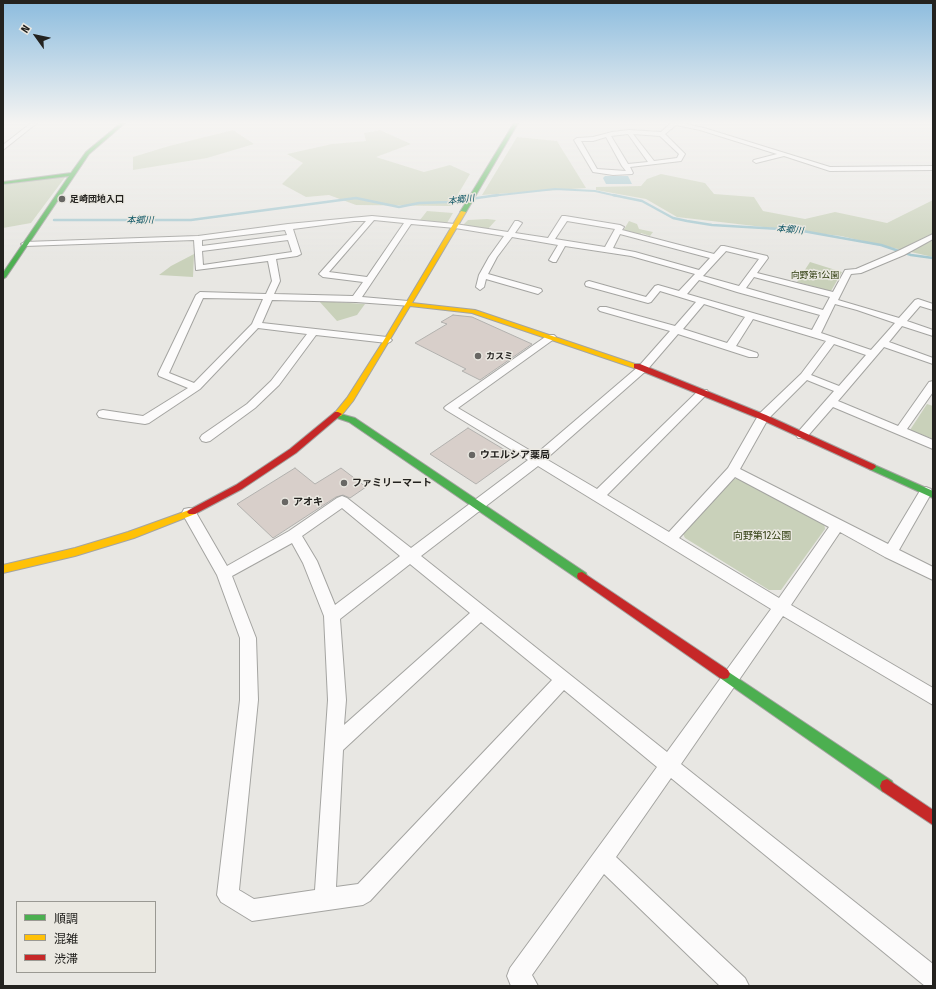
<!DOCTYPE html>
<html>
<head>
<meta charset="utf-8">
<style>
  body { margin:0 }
  #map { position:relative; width:936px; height:989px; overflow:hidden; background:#e8e7e3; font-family:"Fira Sans Condensed","Noto Sans JP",sans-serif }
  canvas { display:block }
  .frame { position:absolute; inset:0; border:4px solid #23221f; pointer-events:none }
  .legend { position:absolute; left:16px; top:901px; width:140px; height:72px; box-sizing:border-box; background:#eae8e1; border:1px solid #9a9993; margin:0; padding:5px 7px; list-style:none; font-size:12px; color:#23221f }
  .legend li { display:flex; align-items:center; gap:8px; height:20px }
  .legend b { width:20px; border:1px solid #9a9993 }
  .north { position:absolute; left:16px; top:16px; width:40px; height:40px; -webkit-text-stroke:3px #eae8e1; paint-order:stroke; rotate:303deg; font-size:11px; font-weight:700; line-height:16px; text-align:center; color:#23221f }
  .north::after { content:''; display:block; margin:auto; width:14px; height:18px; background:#23221f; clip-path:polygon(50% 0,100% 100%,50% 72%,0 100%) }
</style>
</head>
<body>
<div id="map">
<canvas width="936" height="989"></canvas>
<div class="frame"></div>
<ul class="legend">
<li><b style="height:5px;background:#4caf50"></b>順調</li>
<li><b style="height:5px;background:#ffc107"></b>混雑</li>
<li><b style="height:5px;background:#c62828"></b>渋滞</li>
</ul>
<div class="north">N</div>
</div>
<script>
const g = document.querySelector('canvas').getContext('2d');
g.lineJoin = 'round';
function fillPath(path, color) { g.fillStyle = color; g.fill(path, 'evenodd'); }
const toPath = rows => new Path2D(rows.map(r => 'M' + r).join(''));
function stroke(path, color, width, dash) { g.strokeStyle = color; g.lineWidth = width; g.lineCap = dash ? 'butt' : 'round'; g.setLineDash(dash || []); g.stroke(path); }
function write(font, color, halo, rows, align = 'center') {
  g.font = font + ' "Fira Sans Condensed","Noto Sans JP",sans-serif'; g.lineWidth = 3; g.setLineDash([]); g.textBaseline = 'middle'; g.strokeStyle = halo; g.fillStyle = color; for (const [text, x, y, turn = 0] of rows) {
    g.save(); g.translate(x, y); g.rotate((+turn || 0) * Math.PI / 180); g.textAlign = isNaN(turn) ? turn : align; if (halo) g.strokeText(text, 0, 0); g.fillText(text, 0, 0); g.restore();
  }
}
const green = toPath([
  [233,130,254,144,207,158,133,170,133,157,169,146],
  [380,130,411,144,376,157,424,172,450,165,470,174,451,206,356,205,329,195,306,197,282,184,303,163,287,154,332,144,366,141,364,133],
  [517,137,557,141,586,188,482,195],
  [661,174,705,183,714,194,754,197,763,211,805,219,835,212,887,223,933,200,933,257,841,236,677,217,646,199,596,190,596,187,641,186,647,179],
  [66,176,31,223,3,228,3,185],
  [427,211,453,213,447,223,420,220],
  [487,219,496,220,488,229,463,225,468,220],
  [629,221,637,224,639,229,653,232,650,236,641,233,640,235,623,231],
  [194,254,193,277,159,275,171,266],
  [810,262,842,272,831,291,797,282],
  [319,301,365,304,357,315,337,321],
  [927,404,933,406,933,439,910,430],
  [733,479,742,479,824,522,825,529,781,590,769,590,685,538,682,532]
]);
const water = toPath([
  [605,176,628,176,632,184,606,184,603,178]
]);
const streamFar1 = toPath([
  [491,196,555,189,595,191,617,196]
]);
const stream = toPath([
  [613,195,642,201,673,218,687,221,712,225,797,230,881,245,911,255,933,258],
  [54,220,191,220,356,198,399,207,419,203,449,202,498,195]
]);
const building = toPath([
  [453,315,472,317,532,344,480,380,462,371,466,369,415,343,447,324,441,322,453,315],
  [468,428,515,456,476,484,430,454,468,428],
  [295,468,315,484,341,468,366,487,350,498,343,495,336,497,273,538,237,504,295,468]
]);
const street = toPath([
  [31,123,37,123,3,150,3,145,31,123],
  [671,123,682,123,704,128,830,167,933,166,933,170,830,171,784,156,756,163,753,161,754,160,777,154,700,130,676,125,665,134,685,154,681,161,630,167,633,173,632,174,613,175,593,172,574,140,577,138,593,137,612,132,629,130,661,132,671,123],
  [628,134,648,162,628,164,611,136,628,134],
  [633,134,660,136,679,154,677,158,654,161,633,134],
  [606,137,622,166,626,171,597,169,581,141,593,141,606,137],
  [372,216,455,224,508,232,515,221,518,221,522,223,515,233,548,238,562,216,565,216,620,225,624,227,622,230,714,254,721,246,724,246,767,256,768,258,757,273,833,292,845,270,856,269,898,251,933,234,933,239,904,255,861,273,851,274,838,300,899,318,915,300,918,299,933,304,933,310,920,306,907,321,933,330,933,336,902,326,889,342,933,358,933,364,884,347,838,401,898,426,929,382,933,381,933,392,907,429,933,440,933,449,833,407,806,438,798,438,796,435,798,432,834,391,807,380,768,419,740,469,888,544,921,489,926,487,931,489,932,492,899,550,933,567,933,580,885,557,840,532,791,605,933,688,933,705,783,616,681,764,933,964,933,986,925,986,671,778,616,857,745,978,749,986,720,986,604,874,532,975,538,986,511,986,507,976,510,968,657,767,564,690,370,901,363,905,252,921,221,902,217,895,240,700,240,638,217,575,182,513,184,509,189,508,194,509,227,566,289,531,337,498,342,496,347,498,411,548,528,460,446,410,444,408,446,406,548,335,554,335,556,337,554,339,458,408,536,454,639,366,670,331,600,311,598,309,600,307,606,307,675,326,696,302,660,291,651,302,648,303,586,286,585,284,586,282,589,281,646,297,655,286,658,285,679,291,695,274,631,256,565,246,556,262,553,262,549,260,558,245,512,237,497,257,488,274,541,289,542,291,538,294,486,279,484,287,480,290,476,287,479,275,489,257,504,236,455,228,411,224,362,297,408,301,411,302,413,304,411,306,356,302,272,300,262,323,387,337,392,340,390,342,387,343,316,335,279,385,255,408,210,441,206,442,202,441,200,438,202,435,247,404,271,381,307,334,258,328,200,389,149,423,145,424,103,418,99,417,97,414,99,411,103,410,143,416,188,388,159,376,158,374,196,295,200,292,266,294,272,281,268,261,196,270,194,240,25,246,21,244,25,242,198,236,288,224,372,216],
  [374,220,404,223,367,277,329,272,374,220],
  [354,221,366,221,319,274,323,277,363,282,353,296,274,294,280,281,276,259,297,256,301,254,293,229,354,221],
  [567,221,615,229,605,247,555,239,567,221],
  [285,230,287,235,202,246,202,240,285,230],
  [620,234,710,258,699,270,635,252,613,248,620,234],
  [288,240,292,252,203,265,202,251,288,240],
  [726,251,759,259,739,286,703,276,726,251],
  [754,277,830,297,823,310,746,288,754,277],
  [699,280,737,292,820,315,812,330,687,294,699,280],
  [203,298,263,299,252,324,194,383,169,373,203,298],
  [704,304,745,317,727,343,683,329,704,304],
  [835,304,857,310,895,323,871,350,821,333,835,304],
  [753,319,826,341,801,374,759,414,728,468,669,532,607,495,707,394,708,392,707,390,699,390,597,489,546,459,647,370,678,334,749,357,757,357,758,355,757,353,736,346,753,319],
  [834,344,866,355,839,386,811,375,834,344],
  [538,466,771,609,667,752,421,556,538,466],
  [735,477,829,527,779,598,679,538,735,477],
  [342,508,400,556,335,605,317,561,302,536,342,508],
  [292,543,303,563,324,616,328,700,315,890,254,899,239,890,258,700,256,638,232,576,292,543],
  [410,564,470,613,344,725,346,700,340,619,410,564],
  [481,622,552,680,358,884,336,887,343,750,481,622]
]);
const fast = toPath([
  [121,123,125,123,89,154,6,277,3,279,3,273,69,176,3,184,3,182,71,173,86,152,121,123],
  [514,123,518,123,466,212,461,213,460,212,514,123],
  [334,413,337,413,355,418,586,573,587,576,586,579,582,580,578,579,349,422,334,417,333,415,334,413],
  [872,464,933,491,933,498,869,469,868,467,872,464],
  [724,669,892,781,894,786,892,791,887,793,882,791,720,678,718,674,720,670,724,669]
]);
const slow = toPath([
  [461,211,466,212,412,303,475,310,641,366,640,368,634,368,472,313,410,306,353,401,341,416,335,416,334,414,347,398,384,340,461,211],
  [192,509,195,510,197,512,195,514,134,538,75,556,3,573,3,565,75,548,128,532,192,509]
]);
const jam = toPath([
  [634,364,640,364,766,415,875,465,876,467,872,470,869,469,760,419,634,368,634,364],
  [335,412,338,412,342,414,296,453,242,489,195,514,189,514,187,512,189,510,236,485,290,449,335,412],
  [582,572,728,670,730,674,728,678,724,679,720,678,578,579,577,576,578,573,582,572],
  [887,779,933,810,933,825,882,791,880,786,882,781,887,779]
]);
const markers = [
  [62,199,4,"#686764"],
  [478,356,4,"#686764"],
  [472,455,4,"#686764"],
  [344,483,4,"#686764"],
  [285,502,4,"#686764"]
];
const farPoinames = [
  ["足崎団地入口",70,199],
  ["カスミ",486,356]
];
const farWaternames = [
  ["本郷川",461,200,-7],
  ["本郷川",140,220],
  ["本郷川",790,230,5]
];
const farParknames = [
  ["向野第1公園",815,275]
];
const poiNames = [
  ["ウエルシア薬局",480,455],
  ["ファミリーマート",352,483],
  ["アオキ",293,502]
];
const parkNames = [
  ["向野第12公園",762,536]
];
fillPath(green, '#c9d1ba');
fillPath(water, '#a3c7cf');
stroke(streamFar1, '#a3c7cf', 2);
stroke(stream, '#a3c7cf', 2.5);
fillPath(building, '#d8cfca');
stroke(building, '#b2b1ae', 1);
stroke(street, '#a4a4a1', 2);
stroke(fast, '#a4a4a1', 2);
stroke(slow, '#a4a4a1', 2);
stroke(jam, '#a4a4a1', 2);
fillPath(street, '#fcfbfb');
fillPath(fast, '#4caf50');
fillPath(slow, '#ffc107');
fillPath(jam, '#c62828');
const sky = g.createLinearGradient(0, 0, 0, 261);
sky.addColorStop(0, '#8cbcde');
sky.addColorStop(0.47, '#f5f4f2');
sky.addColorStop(1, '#f5f4f200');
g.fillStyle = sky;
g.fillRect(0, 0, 936, 261);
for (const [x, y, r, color] of markers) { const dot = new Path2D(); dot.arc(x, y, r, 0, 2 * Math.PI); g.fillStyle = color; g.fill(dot); stroke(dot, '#eae8e1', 1.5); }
write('bold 9px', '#23221f', '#eae8e1', farPoinames, 'left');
write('italic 9px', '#0b5464', '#eae8e1', farWaternames);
write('9px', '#2d3a0c', '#eae8e1', farParknames);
write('bold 10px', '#23221f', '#eae8e1', poiNames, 'left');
write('10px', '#2d3a0c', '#eae8e1', parkNames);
</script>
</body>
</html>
